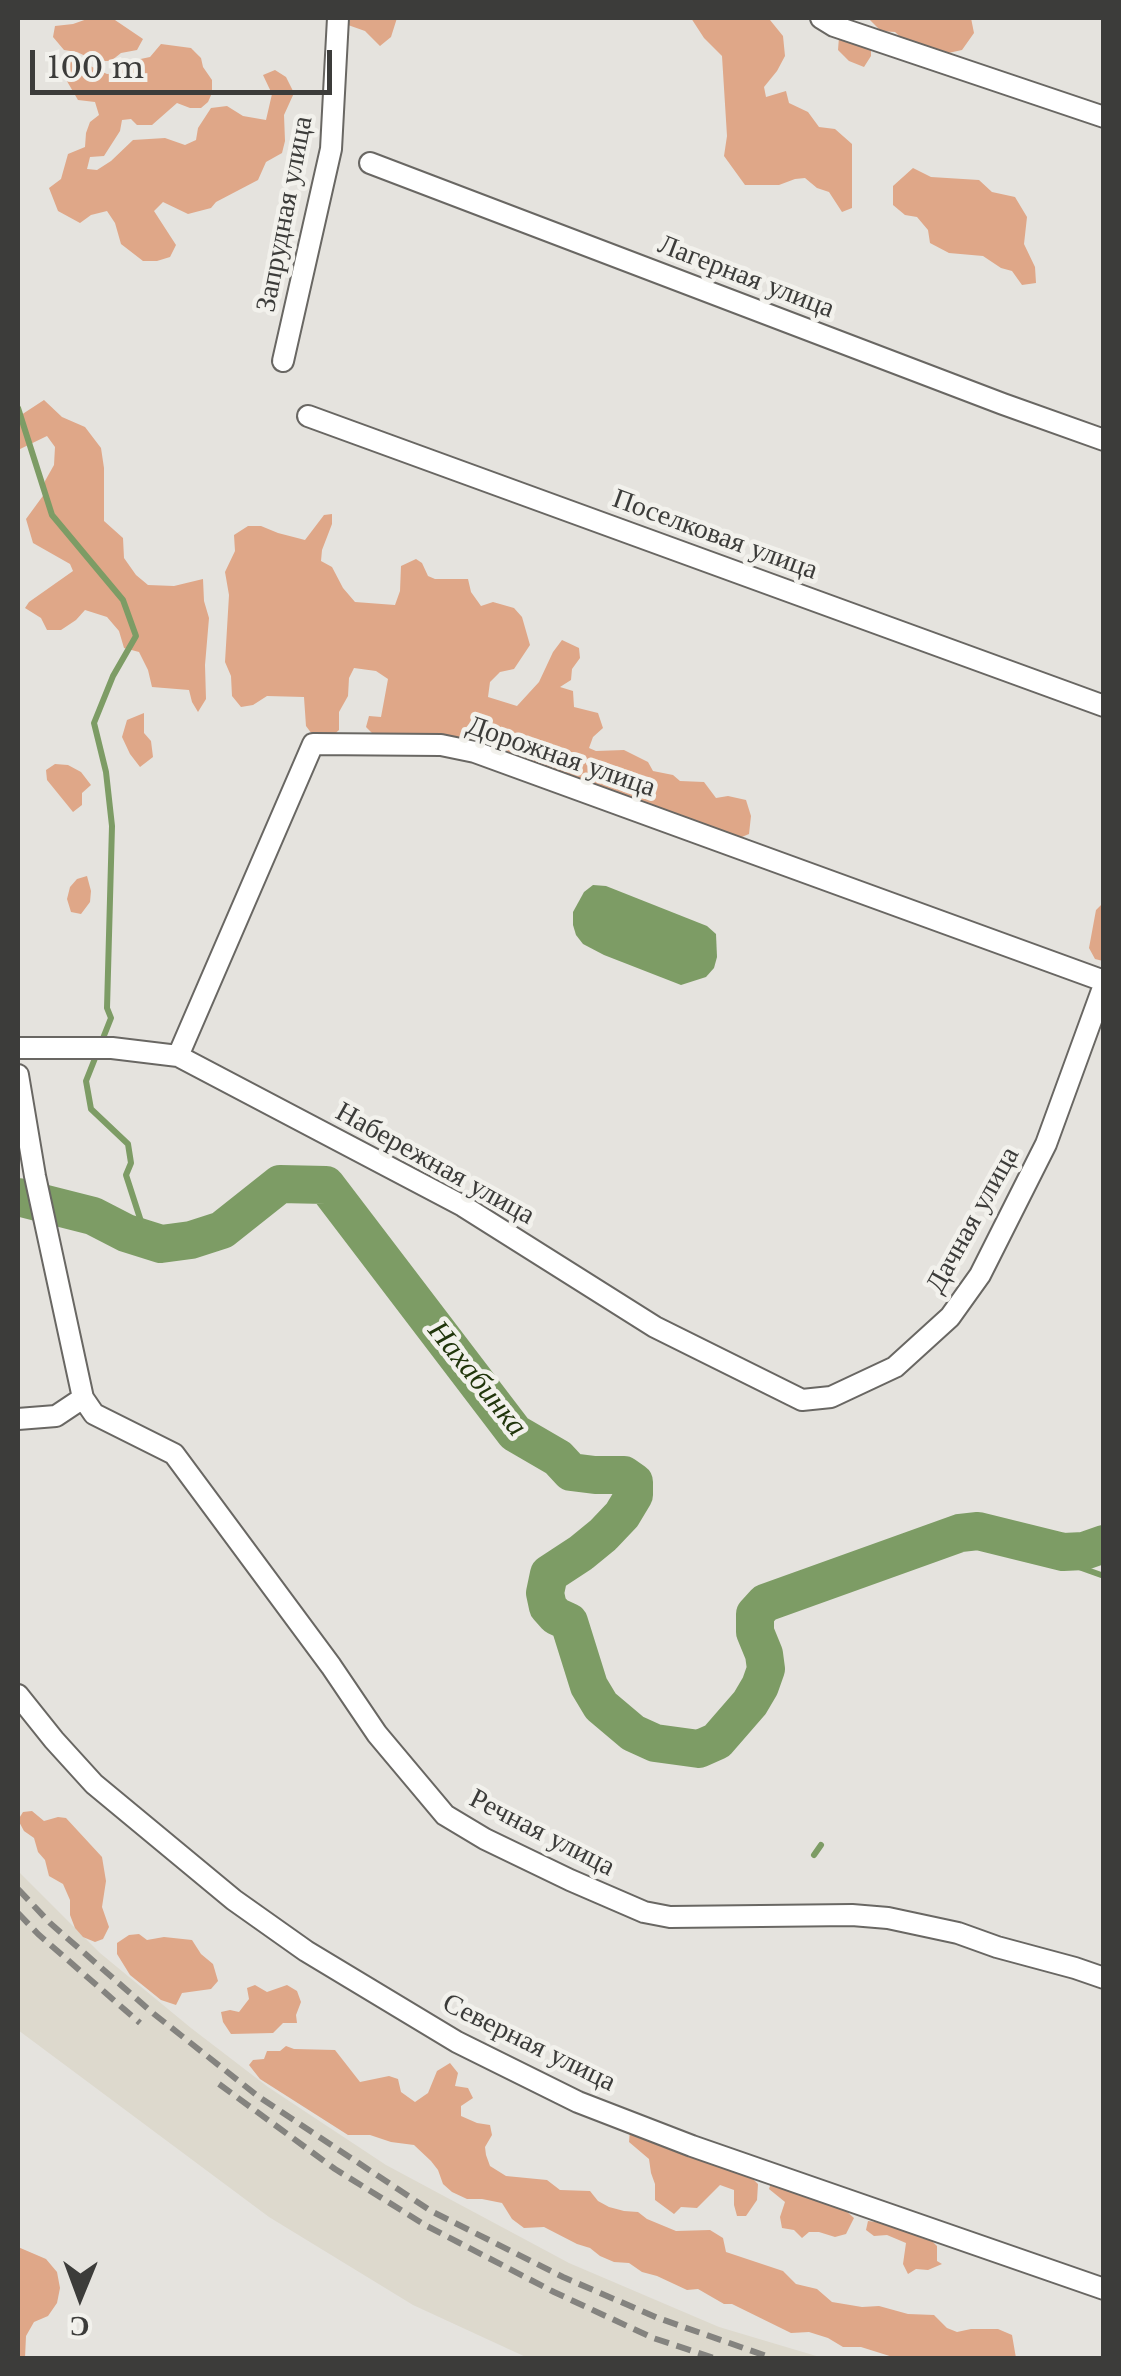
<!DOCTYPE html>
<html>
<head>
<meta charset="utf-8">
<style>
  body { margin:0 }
  #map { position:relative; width:1121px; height:2376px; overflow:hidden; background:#e5e3de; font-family:"Libre Baskerville",serif }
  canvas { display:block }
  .frame { position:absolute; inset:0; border:20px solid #3c3c3a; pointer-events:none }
  .north { position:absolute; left:30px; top:2246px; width:100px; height:100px; -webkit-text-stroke:8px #f2f1ec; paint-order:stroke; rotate:181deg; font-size:28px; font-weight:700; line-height:40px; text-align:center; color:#3c3c3a }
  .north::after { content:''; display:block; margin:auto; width:35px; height:45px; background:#3c3c3a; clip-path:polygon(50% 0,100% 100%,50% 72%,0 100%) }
  .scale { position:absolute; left:30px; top:50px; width:302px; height:45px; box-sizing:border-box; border:5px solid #3c3c3a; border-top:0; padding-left:12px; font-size:30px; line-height:35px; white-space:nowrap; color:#3c3c3a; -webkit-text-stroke:8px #f2f1ec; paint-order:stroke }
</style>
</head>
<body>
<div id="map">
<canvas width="1121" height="2376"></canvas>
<div class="frame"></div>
<div class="north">С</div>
<div class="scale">100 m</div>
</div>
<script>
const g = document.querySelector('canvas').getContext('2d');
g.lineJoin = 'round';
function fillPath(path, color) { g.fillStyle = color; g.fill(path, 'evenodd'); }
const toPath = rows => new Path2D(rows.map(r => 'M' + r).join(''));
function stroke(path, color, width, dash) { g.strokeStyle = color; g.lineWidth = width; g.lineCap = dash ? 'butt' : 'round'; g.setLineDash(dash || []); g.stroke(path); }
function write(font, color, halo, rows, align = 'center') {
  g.font = font + ' "Libre Baskerville",serif'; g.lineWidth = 9; g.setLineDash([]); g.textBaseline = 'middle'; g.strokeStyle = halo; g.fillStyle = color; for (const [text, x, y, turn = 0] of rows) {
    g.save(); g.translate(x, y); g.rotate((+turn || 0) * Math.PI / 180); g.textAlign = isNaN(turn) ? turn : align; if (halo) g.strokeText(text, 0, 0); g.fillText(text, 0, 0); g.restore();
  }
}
const built = toPath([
  [18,1871,100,1953,191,2028,268,2087,386,2165,569,2263,719,2327,823,2358,528,2358,413,2305,269,2217,18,2030]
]);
const green = toPath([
  [90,18,112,18,143,39,137,50,121,53,111,61,96,61,77,52,64,50,53,37,55,26,73,24],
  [346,18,397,18,391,37,380,46,365,31,348,25],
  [691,18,770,18,770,20,783,36,785,56,777,71,764,87,766,97,786,91,789,103,808,112,819,127,835,129,852,144,852,208,842,212,829,192,817,188,805,178,795,179,779,185,745,185,724,156,727,136,722,56,704,38],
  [868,18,971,18,974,33,962,50,939,55,908,44,895,32,881,31],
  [839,37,871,43,871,56,864,67,849,61,838,50],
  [161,44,191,48,201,58,203,67,212,80,212,93,208,102,201,108,190,108,177,103,152,125,137,125,131,119,122,120,120,131,104,156,90,157,87,169,97,170,111,161,133,140,165,138,185,145,196,140,198,128,211,108,227,106,243,116,266,120,272,94,263,75,275,70,286,77,294,93,284,115,285,141,282,153,266,162,258,180,216,202,211,208,188,214,163,202,154,211,176,245,170,257,157,261,143,261,121,244,115,223,107,211,91,215,80,223,58,211,49,188,61,179,68,154,85,147,86,133,90,122,99,115,95,102,78,100,61,71,67,61,88,65,107,74,119,73,131,61,150,57],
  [913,168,931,177,979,180,992,192,1015,197,1027,217,1024,244,1035,267,1036,283,1022,285,1012,271,1001,268,983,256,949,253,930,243,928,230,917,217,905,215,893,205,893,186],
  [44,400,62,417,85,427,101,448,104,468,104,521,123,538,124,558,136,575,148,585,174,586,203,579,204,601,209,618,205,665,206,699,198,712,192,702,189,690,152,687,148,670,139,652,124,648,119,631,107,617,85,610,76,620,61,630,47,630,41,618,25,608,29,602,73,571,70,564,33,543,26,519,45,493,45,481,54,465,55,447,47,436,18,450,18,417],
  [332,514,332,524,322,550,321,561,332,567,343,588,355,602,395,605,400,591,401,566,416,559,422,563,428,576,435,579,468,579,471,592,481,606,493,602,514,608,522,617,530,645,514,669,500,672,490,682,488,697,517,706,539,682,553,652,562,640,579,648,580,658,572,669,571,680,560,687,573,691,574,707,598,713,603,728,593,737,589,748,596,751,624,750,648,762,653,771,673,775,680,781,704,782,716,798,728,796,746,800,751,816,749,834,737,839,724,837,710,827,700,825,563,777,553,767,543,768,379,740,366,727,369,716,381,717,384,701,388,679,376,671,354,668,349,678,348,696,339,712,339,730,331,737,315,738,306,726,304,697,267,696,253,705,241,707,232,696,231,676,225,662,229,595,225,572,235,551,234,535,248,526,261,526,278,533,305,540,324,515],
  [144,713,144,733,151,741,153,757,140,767,130,754,122,737,127,720],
  [55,764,68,765,81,772,91,785,82,793,82,805,73,812,47,780,46,770],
  [87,876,91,891,90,902,81,914,71,912,67,899,70,887,77,879],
  [1103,903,1103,961,1095,959,1089,948,1096,910],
  [32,1811,44,1821,58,1817,66,1818,102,1857,106,1881,102,1907,109,1927,103,1939,95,1942,83,1937,75,1928,70,1915,70,1900,63,1884,49,1876,45,1860,38,1852,34,1838,24,1831,18,1820,23,1812],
  [139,1934,147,1940,164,1937,192,1940,201,1954,213,1964,218,1981,211,1989,182,1993,176,2005,161,2000,130,1975,117,1954,117,1943,129,1935],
  [255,1985,267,1992,287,1985,297,1991,301,2002,296,2015,297,2023,283,2023,273,2033,231,2034,223,2022,221,2012,230,2010,239,2012,249,1999,247,1988],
  [286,2046,294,2049,335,2050,360,2082,389,2076,398,2079,401,2092,415,2102,428,2093,437,2071,450,2063,458,2073,455,2086,468,2088,473,2098,461,2106,461,2116,477,2123,490,2125,492,2135,485,2147,486,2155,490,2166,506,2176,547,2180,560,2190,590,2191,598,2201,609,2207,624,2211,638,2212,647,2219,676,2231,710,2230,723,2238,726,2252,783,2271,796,2284,817,2289,832,2302,862,2307,879,2306,908,2314,934,2315,947,2328,957,2332,971,2329,998,2329,1012,2335,1016,2358,896,2358,861,2347,843,2347,828,2338,809,2332,791,2333,732,2304,724,2304,698,2289,687,2290,657,2276,642,2272,629,2263,614,2262,600,2256,590,2248,577,2244,544,2227,524,2228,512,2219,502,2203,482,2199,467,2199,452,2192,443,2184,438,2170,431,2161,414,2145,391,2142,370,2135,348,2135,260,2079,249,2065,253,2060,264,2059,267,2051,280,2051],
  [630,2130,743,2169,758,2184,757,2200,746,2216,737,2216,734,2205,734,2190,720,2185,697,2208,681,2207,674,2214,655,2200,655,2184,651,2173,649,2159,629,2142],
  [771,2183,805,2190,816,2201,845,2210,854,2218,846,2234,835,2237,819,2232,809,2232,802,2238,794,2230,782,2228,780,2217,785,2202,769,2189],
  [868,2221,899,2225,921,2238,931,2240,937,2246,937,2261,942,2264,928,2270,916,2269,908,2274,903,2264,906,2243,887,2235,874,2236,866,2230],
  [18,2247,46,2259,57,2272,60,2288,57,2303,48,2316,34,2322,26,2336,25,2358,18,2358]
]);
const water = toPath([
  [593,885,606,886,707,926,716,934,717,957,714,968,706,977,681,985,604,955,583,944,576,935,573,925,573,912,584,892]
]);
const stream = toPath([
  [18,408,52,515,123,600,136,636,113,676,94,723,106,772,112,826,107,1008,111,1018,86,1081,91,1109,128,1144,131,1163,126,1175,147,1240],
  [978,1531,1104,1576],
  [814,1855,821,1845]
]);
const river = toPath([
  [18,1197,93,1216,126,1233,161,1244,191,1240,222,1230,280,1184,326,1185,515,1433,558,1458,571,1472,595,1475,624,1475,634,1482,634,1495,622,1515,603,1535,581,1553,549,1574,545,1593,548,1607,556,1616,569,1622,589,1686,601,1706,633,1733,655,1743,699,1749,717,1741,750,1703,760,1686,766,1669,764,1654,755,1632,755,1614,765,1603,960,1533,978,1531,1063,1552,1084,1551,1104,1544]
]);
const street = toPath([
  [821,18,834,26,1104,117],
  [370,163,1003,404,1104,440],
  [283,361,331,149,338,18],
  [308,416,1104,706],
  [19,1048,112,1048,178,1056,463,1206,655,1327,802,1400,831,1397,895,1367,950,1317,980,1275,1046,1144,1104,985],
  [178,1056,313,744,441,745,475,752,1104,981],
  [18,1075,35,1176,83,1398,94,1414,174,1454,331,1666,377,1734,445,1815,485,1839,570,1880,644,1912,670,1917,852,1915,888,1918,958,1933,997,1947,1075,1968,1104,1978],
  [18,1419,56,1416,83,1398],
  [18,1695,54,1740,94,1784,234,1900,306,1951,457,2042,578,2102,692,2146,1104,2289]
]);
const rail = toPath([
  [18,1889,50,1923,154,2014,259,2097,431,2211,563,2277,658,2318,772,2358],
  [18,1913,38,1934,140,2023],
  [219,2084,335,2169,425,2225,554,2292,653,2338,714,2358]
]);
const streetNames = [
  ["Запрудная улица",285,214,-79],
  ["Лагерная улица",746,277,21],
  ["Поселковая улица",715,535,20],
  ["Дорожная улица",561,757,19],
  ["Набережная улица",435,1164,29],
  ["Дачная улица",973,1220,-61],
  ["Речная улица",542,1833,27],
  ["Северная улица",529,2043,26]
];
const waterNames = [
  ["Нахабинка",477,1379,51]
];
fillPath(built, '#ddd9cd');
fillPath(green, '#dfa788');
fillPath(water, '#7d9c65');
stroke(stream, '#7d9c65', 6);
stroke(river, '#7d9c65', 38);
stroke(street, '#696763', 24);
stroke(street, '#fff', 20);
stroke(rail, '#84837f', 6, [15, 8]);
write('28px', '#3c3c3a', '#f2f1ec', streetNames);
write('italic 30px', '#20350b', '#f2f1ec', waterNames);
</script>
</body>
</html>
